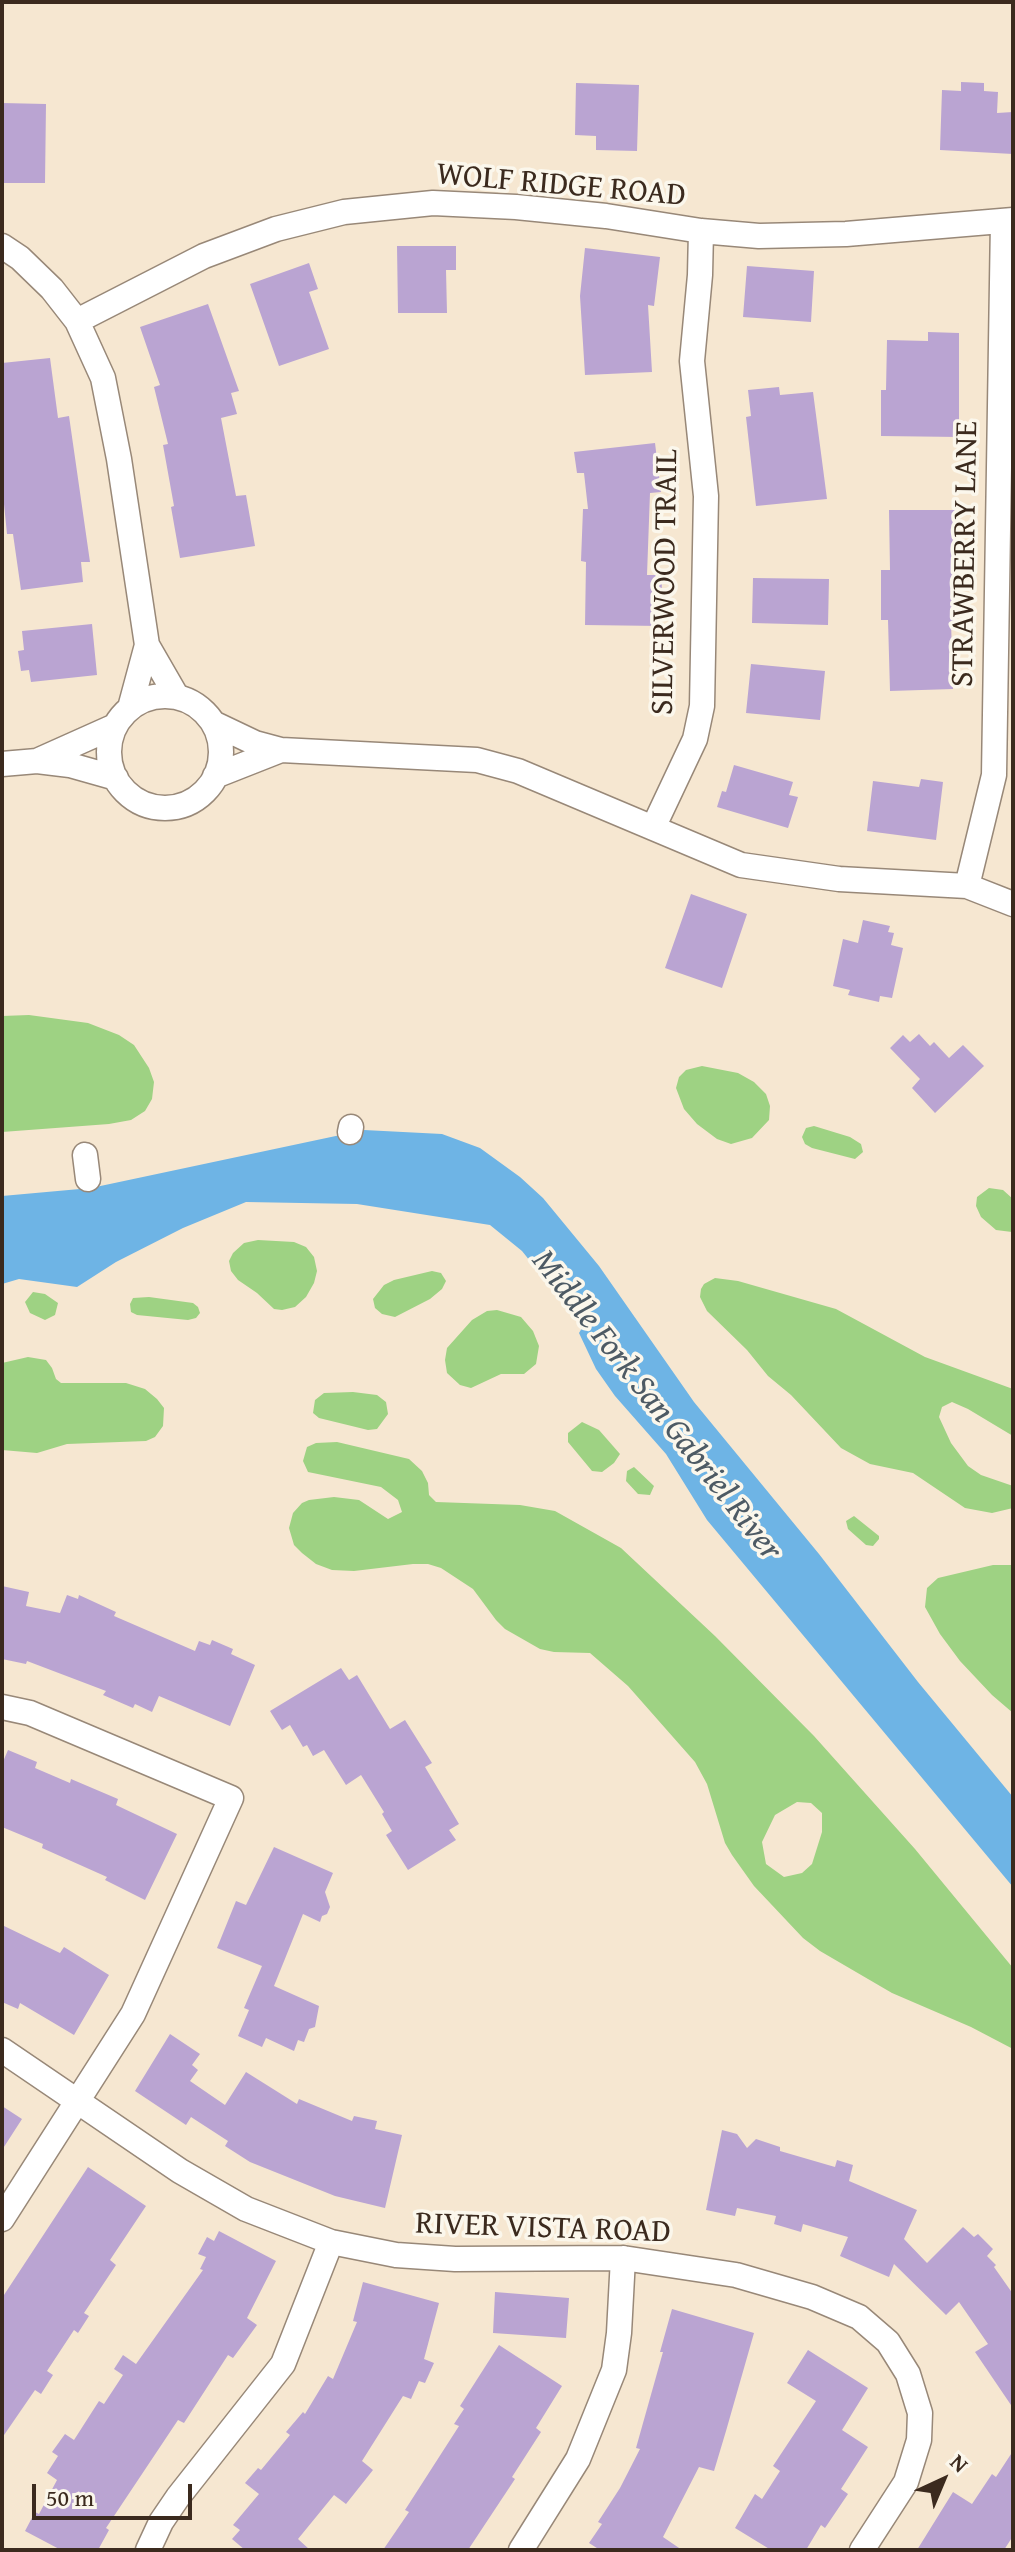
<!DOCTYPE html>
<html>
<head>
<meta charset="utf-8">
<style>
  body { margin:0 }
  #map { position:relative; width:1015px; height:2552px; overflow:hidden; background:#f6e7d1; font-family:"Gentium Book Plus",serif }
  canvas { display:block }
  .frame { position:absolute; inset:0; border:4px solid #3b2a1e; pointer-events:none }
  .north { position:absolute; left:903px; top:2440px; width:80px; height:80px; -webkit-text-stroke:6px #fbf7ec; paint-order:stroke; rotate:44deg; font-size:22px; font-weight:700; line-height:32px; text-align:center; color:#3b2a1e }
  .north::after { content:''; display:block; margin:auto; width:28px; height:36px; background:#3b2a1e; clip-path:polygon(50% 0,100% 100%,50% 72%,0 100%) }
  .scale { position:absolute; left:32px; top:2484px; width:160px; height:36px; box-sizing:border-box; border:4px solid #3b2a1e; border-top:0; padding-left:10px; font-size:24px; line-height:28px; white-space:nowrap; color:#3b2a1e; -webkit-text-stroke:6px #fbf7ec; paint-order:stroke }
</style>
</head>
<body>
<div id="map">
<canvas width="1015" height="2552"></canvas>
<div class="frame"></div>
<div class="north">N</div>
<div class="scale">50 m</div>
</div>
<script>
const g = document.querySelector('canvas').getContext('2d');
g.lineJoin = 'round';
function fillPath(path, color) { g.fillStyle = color; g.fill(path, 'evenodd'); }
const toPath = rows => new Path2D(rows.map(r => 'M' + r).join(''));
function stroke(path, color, width, dash) { g.strokeStyle = color; g.lineWidth = width; g.lineCap = dash ? 'butt' : 'round'; g.setLineDash(dash || []); g.stroke(path); }
function write(font, color, halo, rows, align = 'center') {
  g.font = font + ' "Gentium Book Plus",serif'; g.lineWidth = 7; g.setLineDash([]); g.textBaseline = 'middle'; g.strokeStyle = halo; g.fillStyle = color; for (const [text, x, y, turn = 0] of rows) {
    g.save(); g.translate(x, y); g.rotate((+turn || 0) * Math.PI / 180); g.textAlign = isNaN(turn) ? turn : align; if (halo) g.strokeText(text, 0, 0); g.fillText(text, 0, 0); g.restore();
  }
}
const green = toPath([
  [29,1015,88,1023,119,1035,134,1045,149,1068,154,1082,152,1099,145,1111,131,1120,109,1124,2,1132,2,1016],
  [702,1066,738,1073,754,1082,766,1094,770,1106,769,1120,752,1138,731,1144,717,1139,697,1124,684,1109,676,1088,679,1077,686,1070],
  [814,1126,850,1137,861,1144,863,1152,855,1159,812,1148,805,1144,802,1137,806,1128],
  [989,1188,1003,1190,1013,1199,1012,1232,996,1230,981,1217,976,1206,977,1197],
  [258,1240,294,1242,306,1247,314,1257,317,1271,314,1283,306,1297,295,1307,282,1310,274,1309,257,1293,238,1280,231,1271,229,1261,233,1253,244,1243],
  [432,1271,441,1273,446,1281,442,1289,430,1299,395,1317,382,1314,375,1308,373,1299,384,1285,394,1280],
  [715,1278,738,1281,836,1309,925,1357,1013,1389,1013,1436,968,1409,952,1402,942,1407,939,1417,951,1443,968,1466,981,1475,1013,1486,1013,1508,992,1513,965,1508,913,1473,870,1464,841,1448,791,1395,768,1376,747,1350,707,1311,700,1297,701,1289,704,1284],
  [33,1292,45,1294,58,1303,55,1315,45,1320,30,1313,25,1302],
  [149,1297,193,1303,198,1307,200,1313,196,1318,188,1320,137,1315,131,1312,130,1304,133,1298],
  [497,1310,521,1317,533,1331,539,1346,536,1364,524,1374,501,1374,471,1388,460,1385,447,1373,445,1360,447,1348,472,1320,487,1311],
  [28,1357,46,1360,52,1368,56,1379,61,1383,126,1383,145,1389,157,1399,164,1408,163,1426,155,1437,146,1441,67,1444,37,1453,2,1450,2,1363],
  [353,1392,377,1395,386,1402,388,1414,377,1429,368,1430,319,1418,313,1413,315,1400,324,1393],
  [582,1422,599,1430,620,1454,614,1463,602,1472,592,1471,568,1442,568,1433],
  [337,1442,409,1459,422,1471,428,1483,429,1495,436,1502,520,1505,555,1511,621,1548,715,1636,814,1736,915,1849,1013,1968,1013,2049,971,2027,892,1993,820,1951,803,1938,754,1886,732,1855,725,1843,707,1784,695,1762,628,1686,590,1653,554,1652,540,1649,505,1629,496,1620,473,1589,441,1568,428,1564,413,1564,354,1571,332,1570,316,1564,302,1553,294,1545,289,1528,293,1513,302,1503,309,1500,334,1497,359,1500,388,1519,402,1512,398,1500,381,1487,308,1472,303,1461,307,1447,316,1443],
  [797,1802,811,1803,822,1813,822,1832,812,1864,802,1873,784,1877,766,1864,762,1842,775,1815],
  [634,1467,654,1486,650,1495,638,1494,626,1481,627,1471],
  [854,1516,879,1536,879,1539,873,1546,866,1545,848,1529,846,1521],
  [993,1565,1013,1565,1013,1713,992,1695,960,1661,940,1634,925,1607,927,1588,938,1578]
]);
const water = toPath([
  [364,1130,442,1134,480,1148,520,1177,543,1198,599,1266,694,1402,819,1554,918,1682,1013,1797,1013,1887,707,1520,666,1454,615,1396,596,1369,579,1333,582,1328,571,1312,522,1251,490,1225,357,1204,246,1202,183,1228,116,1262,77,1287,19,1279,2,1284,2,1196,91,1188]
]);
const building = toPath([
  [961,82,984,83,984,91,998,92,997,113,1013,112,1013,154,940,150,942,90,961,91],
  [576,83,639,85,637,151,596,150,596,136,575,135],
  [2,103,46,104,45,183,2,183],
  [397,246,456,246,456,270,446,270,447,313,398,313],
  [585,248,660,257,654,306,648,305,652,372,585,375,580,296],
  [309,263,318,289,309,292,329,349,279,366,250,284],
  [747,266,814,271,811,322,743,317],
  [208,304,239,391,231,393,237,414,221,418,236,496,246,495,255,546,180,558,171,507,174,506,163,445,168,444,154,387,160,385,140,327],
  [928,332,959,333,959,437,881,436,881,390,886,390,887,340,928,341],
  [50,358,58,418,69,416,90,562,81,562,83,582,21,590,13,534,7,534,2,484,2,363],
  [779,387,780,395,813,392,827,499,756,506,746,417,751,416,748,390],
  [655,443,661,492,650,493,647,575,662,575,661,626,585,625,586,562,581,561,583,509,588,509,584,473,577,473,574,452],
  [889,510,958,510,955,621,951,621,953,689,890,691,888,620,881,620,881,570,890,570],
  [753,578,829,579,828,625,752,623],
  [92,624,97,675,31,682,29,670,21,671,18,651,24,650,22,631],
  [751,664,825,671,820,720,746,713],
  [734,765,793,782,789,795,798,797,788,828,717,807,722,791,726,792],
  [921,779,943,782,936,840,867,831,873,781,919,787],
  [691,894,747,914,722,988,665,968],
  [863,920,890,926,888,932,894,933,891,945,903,948,892,998,880,996,879,1002,848,995,850,990,833,986,843,939,858,943],
  [919,1034,930,1046,934,1042,949,1058,963,1045,984,1066,935,1113,912,1088,920,1079,890,1048,903,1035,910,1042],
  [2,1586,29,1592,26,1606,60,1613,67,1595,78,1599,79,1595,116,1612,114,1616,195,1651,199,1641,210,1645,212,1640,233,1649,231,1654,255,1665,230,1726,159,1696,152,1712,135,1704,133,1708,103,1695,106,1691,27,1661,26,1664,2,1659],
  [341,1668,349,1680,357,1675,390,1729,405,1720,432,1763,425,1767,459,1824,449,1830,456,1840,408,1870,386,1835,392,1831,382,1814,384,1812,361,1775,346,1785,324,1750,313,1756,307,1745,303,1747,290,1725,282,1730,270,1711],
  [8,1750,37,1762,35,1768,70,1783,71,1779,118,1799,116,1805,177,1834,145,1900,105,1880,107,1877,42,1848,43,1844,2,1827,2,1764],
  [274,1847,333,1873,325,1892,330,1907,327,1914,322,1916,320,1922,303,1914,274,1986,319,2006,315,2027,309,2029,304,2042,298,2040,294,2051,266,2038,262,2047,238,2036,249,2010,244,2008,262,1966,217,1948,236,1901,246,1905],
  [2,1925,60,1953,64,1947,109,1975,74,2035,20,2003,18,2009,2,2002],
  [170,2034,200,2054,192,2065,198,2070,190,2081,225,2105,246,2072,297,2104,299,2099,352,2121,354,2116,377,2121,375,2129,402,2135,385,2208,335,2196,250,2162,225,2146,228,2141,191,2117,186,2125,135,2091],
  [2,2106,22,2119,2,2150],
  [722,2130,737,2134,747,2148,756,2139,780,2147,780,2151,835,2167,837,2160,853,2165,849,2181,917,2210,904,2239,927,2263,963,2227,974,2237,978,2234,993,2249,987,2256,996,2265,994,2267,1013,2294,1013,2408,975,2352,988,2344,959,2302,946,2315,894,2264,889,2277,840,2256,848,2237,803,2224,801,2232,774,2224,776,2216,737,2208,735,2216,706,2210],
  [88,2167,146,2206,110,2260,116,2265,84,2313,89,2316,78,2333,74,2330,47,2371,53,2375,41,2394,35,2390,2,2438,2,2298],
  [219,2231,276,2261,247,2318,257,2325,233,2358,228,2355,184,2423,178,2420,106,2528,109,2530,98,2550,61,2550,25,2531,35,2512,39,2514,57,2480,47,2473,58,2456,52,2452,65,2434,74,2440,99,2401,104,2404,123,2375,114,2369,123,2355,136,2364,203,2270,200,2269,206,2257,198,2254,207,2237,214,2241],
  [363,2282,439,2303,424,2359,434,2363,425,2383,419,2381,411,2399,403,2396,362,2461,373,2470,346,2504,334,2495,298,2539,310,2550,245,2550,232,2539,240,2530,233,2525,259,2494,245,2483,258,2468,261,2470,290,2435,286,2432,303,2412,305,2414,328,2376,333,2379,357,2322,353,2321],
  [495,2292,569,2298,566,2338,493,2333],
  [672,2309,754,2333,726,2431,714,2471,699,2467,663,2537,682,2550,600,2550,589,2543,602,2524,598,2522,620,2488,640,2449,636,2448,663,2352,660,2352],
  [499,2345,562,2386,536,2428,541,2432,512,2477,515,2479,468,2550,383,2550,409,2512,405,2510,459,2426,454,2424,464,2409,460,2406],
  [808,2350,868,2388,842,2430,868,2447,841,2489,848,2494,825,2528,821,2525,806,2550,771,2550,735,2528,755,2494,762,2499,780,2471,773,2466,816,2401,787,2383],
  [1013,2451,1013,2536,1004,2550,917,2550,953,2492,972,2504,992,2474,996,2477]
]);
const minor = toPath([
  [2,246,20,258,52,289,77,321,103,378,119,459,147,645,130,708],
  [77,321,204,256,276,229,344,212,433,203,516,207,606,216,701,231,759,236,846,234,1013,220],
  [147,645,177,697],
  '109 752a56 56 0 1 1 112 0a56 56 0 1 1-112 0Z',
  [213,723,255,743,281,750],
  [39,760,115,726],
  [2,764,37,761,70,765,116,778],
  [215,776,281,750,477,760,518,771,741,865,839,879,967,886,1013,904],
  [653,828,695,739,702,706,706,496,692,361,700,275,701,231],
  [967,886,994,775,1003,221],
  [350,1132,351,1127],
  [85,1155,88,1179],
  [2,1707,30,1713,231,1798,133,2014,2,2219],
  [2,2050,180,2171,246,2209,331,2242,396,2255,455,2259,623,2258,736,2275,812,2297,859,2317,888,2342,908,2374,920,2413,919,2440,906,2482,862,2550],
  [148,2550,161,2522,178,2497,283,2364,331,2242],
  [521,2550,578,2459,614,2370,619,2333,623,2258]
]);
const streetNames = [
  ["WOLF RIDGE ROAD",561,186,5],
  ["STRAWBERRY LANE",966,554,-89],
  ["SILVERWOOD TRAIL",666,582,-89],
  ["RIVER VISTA ROAD",543,2229,2]
];
const waterNames = [
  ["Middle Fork San Gabriel River",656,1406,52]
];
fillPath(green, '#9ed283');
fillPath(water, '#6eb4e5');
fillPath(building, '#baa4d2');
stroke(minor, '#988878', 27);
stroke(minor, '#fff', 24);
write('32px', '#3b2a1e', '#fbf7ec', streetNames);
write('italic 34px', '#4d5a64', '#fbf7ec', waterNames);
</script>
</body>
</html>
